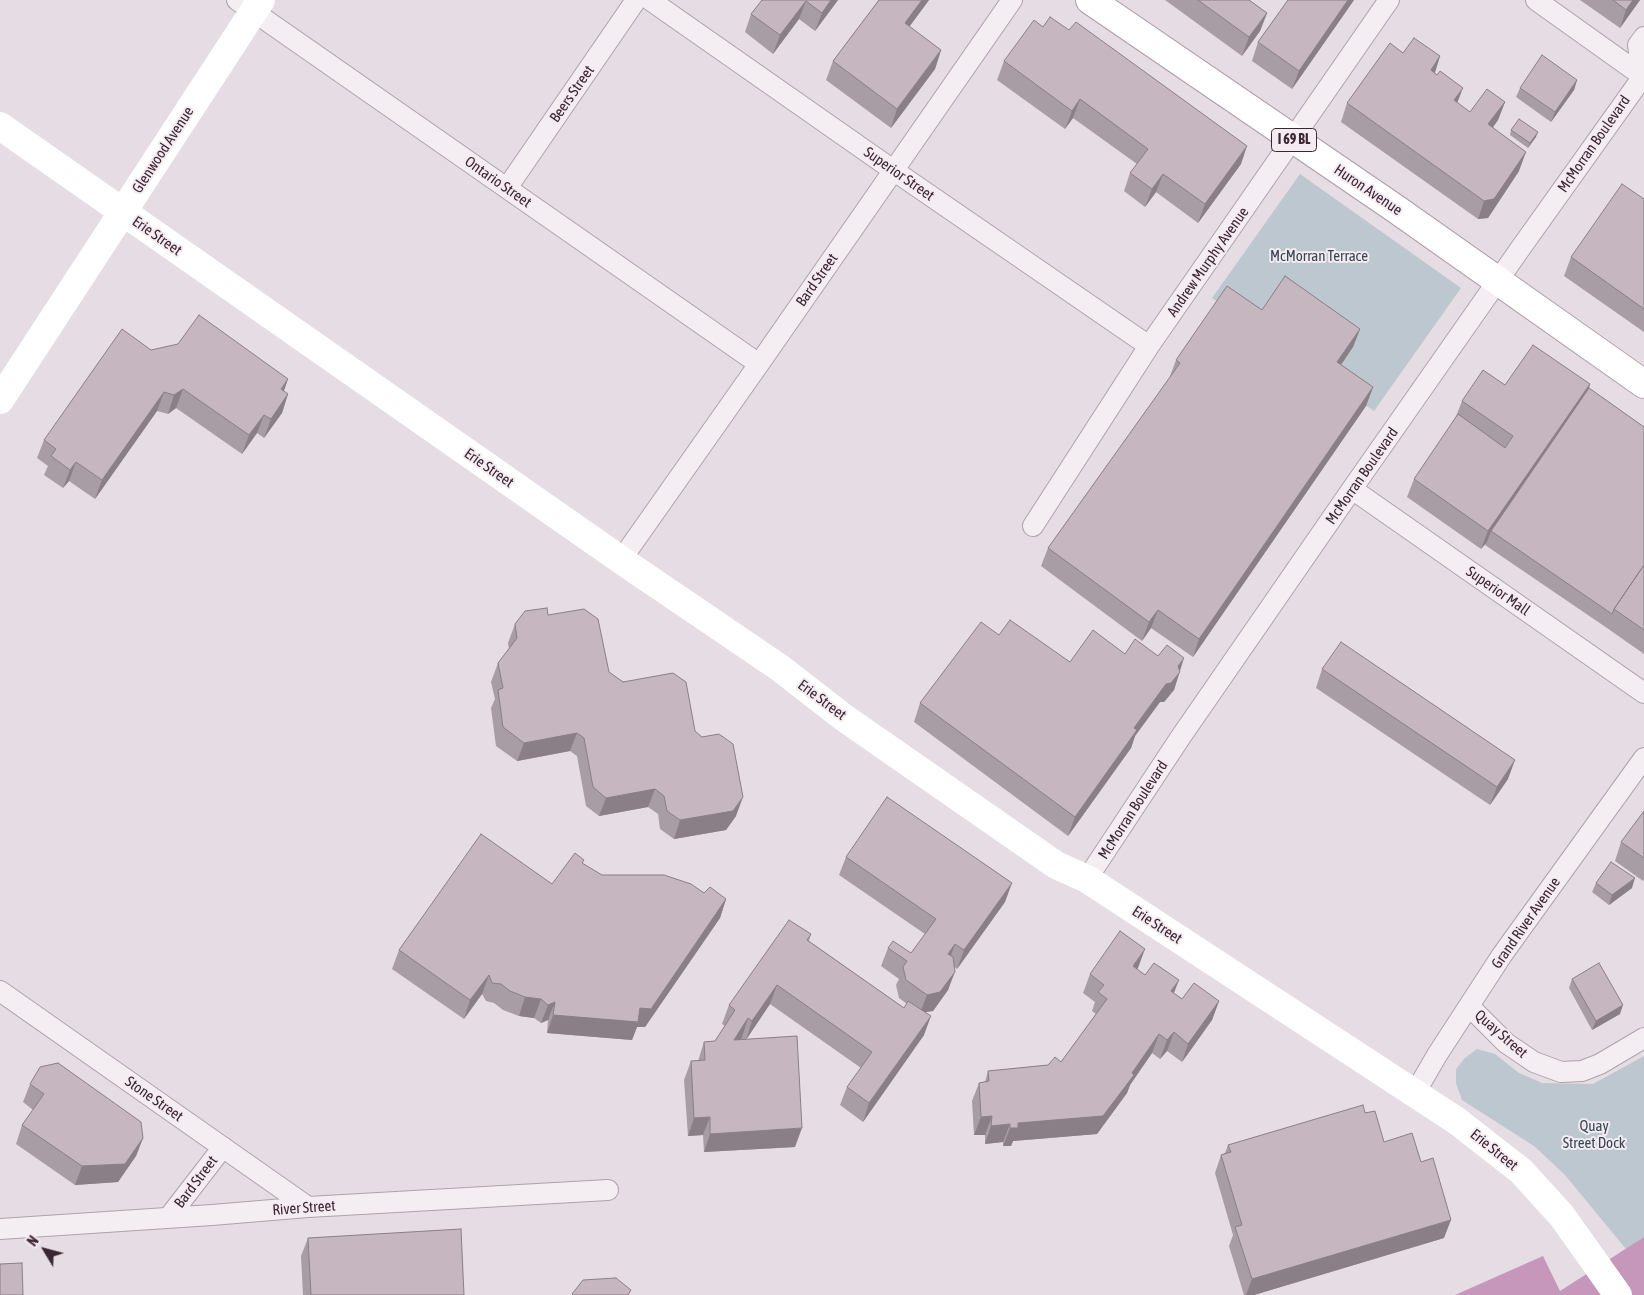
<!DOCTYPE html>
<html>
<head>
<meta charset="utf-8">
<style>
  body { margin:0 }
  #map { position:relative; width:1644px; height:1295px; overflow:hidden; background:#e6dce3; font-family:"Asap Condensed",sans-serif }
  canvas { display:block }
  .north { position:absolute; left:20px; top:1225px; width:50px; height:50px; -webkit-text-stroke:4px #f4ebf1; paint-order:stroke; rotate:307deg; font-size:14px; font-weight:700; line-height:20px; text-align:center; color:#3b2634 }
  .north::after { content:''; display:block; margin:auto; width:18px; height:22px; background:#3b2634; clip-path:polygon(50% 0,100% 100%,50% 72%,0 100%) }
</style>
</head>
<body>
<div id="map">
<canvas width="1644" height="1295"></canvas>
<div class="north">N</div>
</div>
<script>
const g = document.querySelector('canvas').getContext('2d');
g.lineJoin = 'round';
function fillPath(path, color) { g.fillStyle = color; g.fill(path, 'evenodd'); }
const toPath = rows => new Path2D(rows.map(r => 'M' + r).join(''));
function stroke(path, color, width, dash) { g.strokeStyle = color; g.lineWidth = width; g.lineCap = dash ? 'butt' : 'round'; g.setLineDash(dash || []); g.stroke(path); }
function write(font, color, halo, rows, align = 'center') {
  g.font = font + ' "Asap Condensed",sans-serif'; g.lineWidth = 4; g.setLineDash([]); g.textBaseline = 'middle'; g.strokeStyle = halo; g.fillStyle = color; for (const [text, x, y, turn = 0] of rows) {
    g.save(); g.translate(x, y); g.rotate((+turn || 0) * Math.PI / 180); g.textAlign = isNaN(turn) ? turn : align; if (halo) g.strokeText(text, 0, 0); g.fillText(text, 0, 0); g.restore();
  }
}
const green = toPath([
  [1300,174,1461,288,1374,411,1330,381,1353,347,1255,328,1212,298],
  [1477,1049,1495,1054,1519,1073,1542,1083,1593,1084,1644,1056,1644,1237,1626,1249,1565,1175,1534,1146,1462,1100,1456,1083,1456,1069,1465,1058]
]);
const water = toPath([
  [1644,1237,1644,1295,1455,1295,1543,1256,1560,1291]
]);
const street = toPath([
  [237,0,759,364],
  [650,0,893,170,1149,346],
  [1536,0,1644,77],
  [1642,76,1638,45,1644,37],
  [507,188,636,0],
  [1352,489,1644,693],
  [1033,526,1149,346,1389,0],
  [621,560,759,364,1012,0],
  [1087,879,1180,738,1352,489,1520,249,1644,75],
  [0,991,308,1207],
  [1469,1006,1506,1043,1534,1062,1561,1072,1582,1071,1600,1064,1644,1038],
  [1415,1093,1437,1055,1502,955,1644,758],
  [169,1217,223,1147],
  [0,1229,212,1215,308,1207,608,1190]
]);
const secondary = toPath([
  [0,126,621,560,780,668,843,717,1056,865,1087,879,1457,1121,1521,1171,1562,1216,1618,1295],
  [0,400,261,0]
]);
const primary = toPath([
  [1090,0,1396,209,1644,384]
]);
const wall = toPath([
  [762,0,838,0,815,31,799,19,773,54,745,32,751,14],
  [879,0,929,0,909,27,941,50,935,69,891,128,826,80,833,61],
  [1165,0,1249,0,1267,13,1260,31,1242,56],
  [1288,0,1354,0,1292,89,1252,61,1258,42],
  [1580,0,1640,0,1620,28],
  [1043,27,1241,164,1198,223,1156,192,1145,207,1124,191,1130,173,1137,164,1073,118,1065,129,997,80,1004,61],
  [1403,53,1440,56,1435,73,1457,103,1470,112,1505,102,1498,120,1493,127,1519,171,1488,218,1478,219,1341,122,1347,103],
  [1577,80,1574,90,1551,122,1516,97,1520,88],
  [1511,130,1536,137,1528,148,1510,135],
  [1644,199,1644,332,1564,276,1571,257],
  [1262,310,1360,329,1353,347,1341,365,1373,387,1366,406,1193,657,1151,628,1142,641,1041,566,1048,548,1169,379,1176,360],
  [151,350,284,391,288,394,282,413,264,438,257,433,242,454,176,408,168,414,157,411,95,499,69,481,63,488,44,475,48,466,37,458,44,440],
  [1590,384,1589,388,1644,427,1644,654,1607,628,1485,545,1487,542,1481,549,1407,497,1414,479,1455,419,1462,401,1505,385],
  [548,615,609,672,695,731,736,816,726,830,674,839,660,829,658,814,648,807,599,816,586,806,577,756,570,751,517,761,496,746,491,708,495,699,491,682,498,663,509,649,508,643,515,624],
  [999,635,1070,662,1125,654,1158,656,1180,670,1174,690,1164,702,1160,702,1135,736,1131,748,1068,836,914,722,920,703],
  [1322,669,1508,779,1490,805,1316,688],
  [1644,811,1644,879,1643,881,1615,861,1621,842],
  [846,857,1005,902,957,969,954,967,948,990,933,1011,925,1012,924,1035,863,1122,840,1105,847,1087,861,1068,770,1004,746,1039,795,1147,704,1152,703,1135,688,1136,684,1080,691,1061,698,1061,704,1042,715,1041,725,1026,722,1024,729,1005,811,934,809,941,904,1008,907,1004,899,998,896,985,899,979,881,966,888,948,911,953,925,934,839,875],
  [583,864,602,875,704,893,726,899,720,918,645,1027,637,1027,632,1040,547,1033,548,1020,541,1023,534,1018,519,1016,503,1010,494,1003,486,1001,482,994,464,1019,392,969,399,950,552,884],
  [1596,883,1632,888,1609,905,1592,892],
  [1138,968,1137,969,1145,975,1182,999,1219,1001,1212,1020,1182,1062,1167,1051,1160,1059,1152,1053,1130,1085,1127,1093,1097,1134,1013,1141,1011,1146,1003,1146,1003,1142,985,1144,985,1135,974,1135,972,1101,979,1083,985,1082,988,1071,1048,1065,1061,1062,1096,1014,1092,1011,1095,1002,1083,993,1090,974],
  [1572,979,1620,1014,1592,1030,1569,988],
  [30,1084,143,1138,136,1156,118,1182,75,1185,16,1144,22,1125,33,1110,23,1102],
  [1365,1113,1384,1142,1444,1238,1254,1295,1244,1295,1229,1246,1233,1235,1215,1173,1221,1155,1225,1153,1228,1145],
  [308,1238,464,1295,303,1295,301,1256]
]);
const shadedWall = toPath([
  [831,0,838,0,815,31,822,13],
  [922,0,929,0,898,42,905,23],
  [1348,0,1354,0,1292,89,1299,71],
  [1633,0,1640,0,1620,28,1626,10],
  [806,1,799,19,773,54,780,35],
  [1267,13,1260,31,1242,56,1249,37],
  [941,50,935,69,891,128,897,109],
  [1440,56,1434,75,1431,70],
  [1577,80,1574,90,1551,122,1555,112],
  [1463,88,1456,106,1454,100],
  [1080,99,1073,118,1065,129,1072,111],
  [1505,102,1498,120,1482,143,1488,124],
  [1538,132,1536,137,1528,148,1530,143],
  [1247,146,1241,164,1198,223,1205,204],
  [1526,152,1519,171,1488,218,1478,219,1484,201],
  [1163,174,1156,192,1145,207,1152,189],
  [1360,329,1353,347,1330,381,1337,362],
  [288,379,282,397,281,389],
  [1590,384,1584,402,1491,531,1487,542,1481,549,1488,531],
  [1373,387,1366,406,1193,657,1199,639],
  [183,389,176,408,168,414,174,395],
  [164,392,157,411,95,499,102,480],
  [288,394,282,413,264,438,271,419],
  [264,415,257,433,242,454,249,435],
  [76,462,69,481,63,488,70,470],
  [1158,610,1151,628,1142,641,1149,622],
  [1184,658,1174,690,1164,702,1160,702,1135,736,1131,748,1068,836,1075,817,1134,728],
  [577,733,570,751,517,761,524,743],
  [1515,760,1508,779,1490,805,1497,787],
  [655,789,648,807,599,816,606,798],
  [743,797,736,816,726,830,674,839,680,820],
  [1635,878,1632,888,1609,905,1612,895],
  [1012,883,1005,902,957,969,964,950],
  [726,899,720,918,645,1027,637,1027,632,1040,547,1033,553,1015,640,1008],
  [955,944,948,963,948,954],
  [1145,949,1138,968,1126,984,1133,966],
  [955,972,948,990,933,1011,920,1013,927,995],
  [489,975,482,994,464,1019,470,1000],
  [1179,980,1172,998,1171,991],
  [777,985,770,1004,746,1040,752,1021],
  [525,997,541,999,534,1018,519,1016],
  [1219,1001,1212,1020,1182,1062,1188,1044],
  [555,1002,548,1020,541,1023,548,1005],
  [1623,1005,1620,1014,1592,1030,1596,1021],
  [931,1016,924,1035,863,1122,869,1103],
  [748,1018,742,1037,728,1058,734,1040],
  [1174,1032,1167,1051,1160,1059,1167,1040],
  [1159,1034,1152,1053,1130,1085,1127,1093,1097,1134,1013,1141,1011,1146,1003,1146,1010,1128,1018,1123,1132,1073],
  [992,1116,985,1135,974,1135,981,1117],
  [710,1117,703,1135,688,1136,694,1118],
  [1010,1124,1003,1142,985,1144,991,1126],
  [802,1128,795,1147,704,1152,710,1134],
  [143,1138,136,1156,118,1182,75,1185,82,1166],
  [1451,1220,1444,1238,1254,1295,1246,1295,1252,1279]
]);
const building = toPath([
  [762,0,831,0,822,13,806,1,780,35,751,14,762,0],
  [879,0,922,0,905,23,941,50,897,109,833,61,879,0],
  [1198,0,1249,0,1267,13,1249,37,1198,0],
  [1288,0,1348,0,1299,71,1258,42,1288,0],
  [1613,0,1633,0,1626,10,1613,0],
  [1050,17,1069,30,1076,22,1247,146,1205,204,1163,174,1152,189,1130,173,1148,149,1080,99,1072,111,1004,61,1034,20,1043,27,1050,17],
  [1414,38,1440,56,1431,70,1437,75,1440,71,1463,88,1454,100,1470,112,1487,89,1505,102,1488,124,1526,152,1494,199,1484,201,1347,103,1390,43,1403,53,1414,38],
  [1542,55,1577,80,1555,112,1520,88,1542,55],
  [1519,119,1538,132,1530,143,1511,130,1519,119],
  [1622,184,1644,199,1644,309,1571,257,1622,184],
  [1285,276,1360,329,1337,362,1373,387,1199,639,1158,610,1149,622,1048,548,1180,363,1176,360,1227,286,1262,310,1285,276],
  [199,315,288,379,281,389,288,394,271,419,264,415,249,435,183,389,174,395,164,392,102,480,76,462,70,470,51,456,56,449,44,440,122,329,151,350,178,344,199,315],
  [1533,345,1590,384,1488,531,1414,479,1458,414,1505,448,1513,436,1462,401,1483,370,1505,385,1533,345],
  [1589,388,1644,427,1644,565,1614,609,1612,614,1491,531,1589,388],
  [1644,565,1644,630,1614,609,1644,565],
  [547,608,548,615,584,609,598,619,609,672,623,682,673,673,686,682,695,731,702,737,719,734,733,744,743,797,733,811,680,820,667,811,664,796,655,789,606,798,593,787,584,738,577,733,524,743,503,727,498,690,503,688,498,663,517,638,515,624,525,611,547,608],
  [1010,620,1070,662,1093,630,1125,654,1135,639,1158,656,1167,645,1184,658,1178,666,1180,672,1171,683,1166,684,1134,728,1137,730,1075,817,920,703,981,622,999,635,1010,620],
  [1341,642,1515,760,1497,787,1322,669,1341,642],
  [887,797,1012,883,964,950,955,944,948,954,953,957,955,972,940,992,927,995,906,980,903,967,907,961,888,948,893,941,911,953,936,919,846,857,887,797],
  [1644,811,1644,858,1621,842,1644,811],
  [481,834,552,884,575,853,584,860,582,863,602,875,664,875,691,884,704,893,710,887,726,899,651,1009,640,1008,638,1022,553,1015,555,1002,548,1005,541,999,525,997,510,991,501,984,492,983,489,975,470,1000,399,950,481,834],
  [1611,862,1635,878,1612,895,1596,883,1611,862],
  [789,920,811,934,807,940,904,1008,908,1001,931,1016,869,1103,847,1087,872,1052,777,985,752,1021,748,1018,734,1040,797,1036,802,1128,710,1134,710,1117,694,1118,691,1061,705,1060,704,1042,715,1041,735,1010,729,1005,789,920],
  [1120,931,1145,949,1133,966,1145,975,1154,963,1179,980,1171,991,1182,999,1194,983,1219,1001,1188,1044,1174,1032,1167,1040,1159,1034,1132,1073,1134,1075,1103,1116,1018,1123,1018,1128,1010,1128,1010,1124,991,1126,992,1116,981,1117,979,1083,989,1081,988,1071,1048,1065,1055,1057,1061,1062,1107,999,1098,992,1104,985,1090,974,1120,931],
  [1599,963,1623,1005,1596,1021,1572,979,1599,963],
  [58,1063,141,1122,143,1138,125,1164,82,1166,22,1125,44,1094,30,1084,40,1067,58,1063],
  [1363,1105,1365,1113,1375,1111,1384,1142,1412,1133,1421,1162,1433,1158,1451,1220,1252,1279,1235,1227,1242,1225,1221,1155,1231,1152,1228,1145,1363,1105],
  [461,1229,464,1295,311,1295,308,1238,461,1229],
  [22,1263,23,1295,0,1295,0,1264,22,1263],
  [616,1278,631,1290,628,1295,573,1295,572,1294,583,1280,616,1278]
]);
const shields = [
  [1294,140,45]
];
const shieldNames = [
  ["I 69 BL",1294,140]
];
const streetNames = [
  ["Beers Street",572,94,-55],
  ["McMorran Boulevard",1594,144,-55],
  ["Glenwood Avenue",163,150,-57],
  ["Superior Street",899,174,35],
  ["Ontario Street",498,182,35],
  ["Huron Avenue",1368,190,34],
  ["Erie Street",157,236,35],
  ["Andrew Murphy Avenue",1208,262,-55],
  ["Bard Street",817,280,-55],
  ["Erie Street",489,468,35],
  ["McMorran Boulevard",1362,476,-55],
  ["Superior Mall",1498,591,35],
  ["Erie Street",822,700,37],
  ["McMorran Boulevard",1133,810,-57],
  ["Grand River Avenue",1526,923,-55],
  ["Erie Street",1157,925,33],
  ["Quay Street",1501,1034,41],
  ["Stone Street",154,1099,35],
  ["Erie Street",1494,1150,39],
  ["Bard Street",196,1182,-53],
  ["River Street",304,1208,-4]
];
const parkNames = [
  ["McMorran Terrace",1319,256],
  ["Quay",1594,1126],
  ["Street Dock",1594,1143]
];
fillPath(green, '#bdc7cf');
fillPath(water, '#c697bb');
stroke(street, '#afa2ab', 22);
stroke(primary, '#b19caa', 30);
stroke(street, '#f4eef2', 20);
stroke(secondary, '#fff', 28);
stroke(primary, '#fff', 28);
fillPath(wall, '#a99da5');
fillPath(shadedWall, '#8a7f86');
fillPath(building, '#c5b6c0');
stroke(building, '#8a7f86', 1);
for (const [x, y, w] of shields) { const box = new Path2D(); box.roundRect(x - w / 2, y - 11.5, w, 23, 4); g.fillStyle = '#f4ebf1'; g.fill(box); stroke(box, '#3b2634', 1); }
write('bold 14px', '#3b2634', null, shieldNames);
write('15px', '#3b2634', '#f4ebf1', streetNames);
write('15px', '#344557', '#f4ebf1', parkNames);
</script>
</body>
</html>
